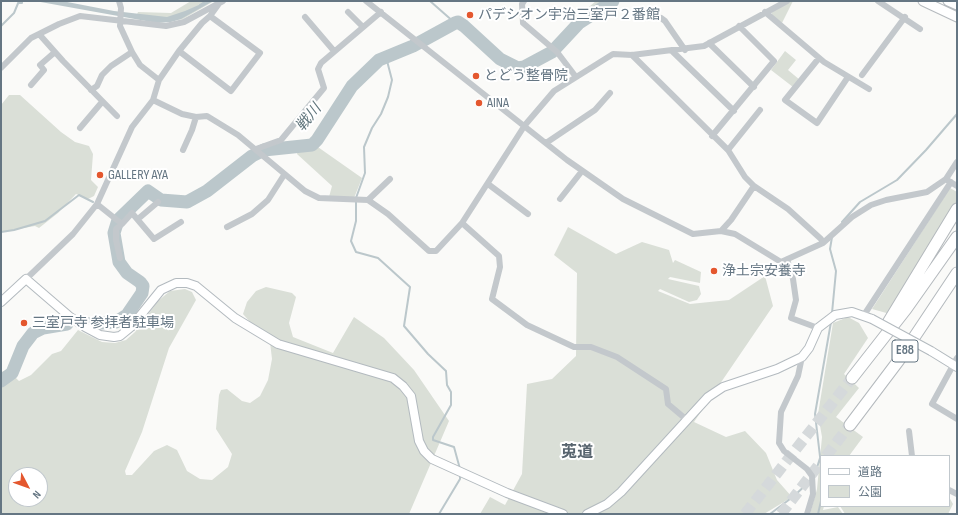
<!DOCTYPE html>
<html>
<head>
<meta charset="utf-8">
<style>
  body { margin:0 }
  #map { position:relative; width:958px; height:515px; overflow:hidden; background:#fafaf8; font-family:"Sofia Sans Condensed","Noto Sans JP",sans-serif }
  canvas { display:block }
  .frame { position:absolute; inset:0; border:2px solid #657683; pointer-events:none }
  .legend { position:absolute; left:820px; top:455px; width:130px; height:52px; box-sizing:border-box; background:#fff; border:1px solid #c1c8cd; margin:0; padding:5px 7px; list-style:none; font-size:12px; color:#657683 }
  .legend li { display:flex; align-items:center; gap:8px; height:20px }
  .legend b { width:20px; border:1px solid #c1c8cd }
  .north { position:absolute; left:8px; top:467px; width:40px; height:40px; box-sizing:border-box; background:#fff; border:1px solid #c1c8cd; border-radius:50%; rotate:131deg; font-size:11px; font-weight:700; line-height:16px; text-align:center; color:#657683 }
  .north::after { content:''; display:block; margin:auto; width:14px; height:18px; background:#e4572e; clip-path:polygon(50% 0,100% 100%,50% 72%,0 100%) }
</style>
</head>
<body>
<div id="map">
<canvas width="958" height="515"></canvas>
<div class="frame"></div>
<ul class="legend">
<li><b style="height:5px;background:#fff"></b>道路</li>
<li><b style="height:11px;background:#dadfd7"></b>公園</li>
</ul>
<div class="north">N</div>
</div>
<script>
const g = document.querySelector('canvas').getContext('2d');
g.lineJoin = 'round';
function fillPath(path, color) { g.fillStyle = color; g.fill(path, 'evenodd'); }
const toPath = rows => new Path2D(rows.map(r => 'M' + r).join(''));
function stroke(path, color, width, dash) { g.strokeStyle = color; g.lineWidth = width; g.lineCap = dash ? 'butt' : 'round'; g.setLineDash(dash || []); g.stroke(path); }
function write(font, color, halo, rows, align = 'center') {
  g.font = font + ' "Sofia Sans Condensed","Noto Sans JP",sans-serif'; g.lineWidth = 4; g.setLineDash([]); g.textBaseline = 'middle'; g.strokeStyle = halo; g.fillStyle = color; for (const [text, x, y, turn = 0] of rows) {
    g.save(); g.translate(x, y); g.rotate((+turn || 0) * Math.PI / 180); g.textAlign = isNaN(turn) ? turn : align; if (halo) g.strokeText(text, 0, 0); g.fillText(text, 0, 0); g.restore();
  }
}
const green = toPath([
  [191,1,214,1,183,19,166,22,135,19,138,12,171,13],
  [596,1,620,1,582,28,575,29,577,17],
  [790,1,793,1,782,23,771,15,773,10],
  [785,51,796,60,788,70,800,80,793,87,771,70],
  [9,95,20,95,61,132,75,142,89,146,93,154,91,180,98,187,94,196,88,199,76,194,58,213,39,228,35,226,1,232,1,105],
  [315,145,362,178,354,198,329,197,332,186,297,154,298,149],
  [950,188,957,192,957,205,890,314,872,309],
  [568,227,616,254,642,242,669,250,673,263,675,260,701,272,700,283,670,277,668,279,699,286,701,294,697,300,689,302,660,289,658,291,690,304,729,300,765,276,773,306,694,422,726,437,745,431,766,453,777,480,792,497,764,514,480,514,490,497,505,505,522,474,527,384,552,379,576,356,577,273,554,255],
  [266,287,292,293,296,297,289,323,293,337,333,353,354,317,384,338,414,370,449,421,409,514,1,514,1,372,8,370,19,381,31,375,52,354,61,351,78,330,102,342,115,343,126,340,135,332,158,301,170,291,185,289,192,292,196,300,169,348,142,432,125,471,126,475,132,475,154,451,167,445,177,450,187,471,200,479,212,480,228,467,232,454,216,429,219,395,221,390,227,389,242,401,250,403,260,396,268,380,272,359,269,334,250,322,243,314,247,302,256,291],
  [16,475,40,475,40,499,16,499],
  [848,317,859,323,868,338,844,374,859,388,836,417,863,437,849,456,821,456,821,506,824,506,823,510,838,507,843,514,810,514,817,489,822,437,818,414,833,323],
  [949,497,953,504,948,514,845,514,840,506,949,506]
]);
const water = toPath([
  [35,1,62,1,114,11,167,17,185,11,208,1,213,1,181,19,171,22,157,23]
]);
const stream = toPath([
  [430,1,455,23],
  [19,3,22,3,22,1],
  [200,5,206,1],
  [1,26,14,13,19,1],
  [386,57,392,80,388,97,381,114,372,128,364,147,365,173,356,198,356,221,351,241,356,252,378,258,410,287,404,326,428,354,446,371,447,385,451,392,451,405,433,437,433,440,454,447,460,469],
  [842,222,860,202,897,180,926,150,957,114],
  [1,232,14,230,45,221,79,195,93,202],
  [832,313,836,271,830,249,832,237],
  [821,465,815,414,831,322],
  [814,477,820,458],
  [439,514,460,479,460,475],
  [770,514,794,496,811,480],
  [818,514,821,501]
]);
const river = toPath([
  [87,324,116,322,127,315,142,293,143,286,140,282,127,273,119,262,114,233,118,220,148,191,161,200,187,202,207,191,252,156,264,150,312,145,317,140,352,86,379,60,413,46,455,23,458,22,464,26,500,59,518,68,524,67,552,52,579,23,613,1],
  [1,381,12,373,23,346,33,333,43,328,67,324]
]);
const highwayTunnel = toPath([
  [826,456,850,425],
  [745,514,852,378],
  [781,514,821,462]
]);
const street = toPath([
  [119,1,121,8,120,26,132,52,140,65,159,80],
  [366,1,567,160,623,199,693,234,721,231,735,234,781,262,823,243,852,217,871,205,886,200,927,192,946,179,957,162],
  [524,1,522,4,523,23,557,52,576,77],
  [878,1,920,29],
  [348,12,363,27],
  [765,12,824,62,869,89],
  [305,17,334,51],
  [661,18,665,21,685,50],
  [39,34,63,61,117,116],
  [709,43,754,87],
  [179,51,231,91,260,53,210,16],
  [672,51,734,111],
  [632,55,728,150,745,177,754,186,788,209,821,239,823,243],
  [819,58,785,100,817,123,848,77],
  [1,68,31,38,59,24,80,16,166,26,184,22,223,1],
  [862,75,905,17],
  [31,85,44,70,40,65,55,52],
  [91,90,97,86,102,75,111,66,132,52],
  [153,100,182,114,196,117,207,116,238,135,305,191,319,198,368,200,388,214,429,251,436,251,462,223,525,125,554,91,613,54,632,55,704,46,787,1],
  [80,128,102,102],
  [712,136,774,61,739,26],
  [546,143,595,110,610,93],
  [256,149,281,140,324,88,318,69,321,63,381,12],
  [183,150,192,130,196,117],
  [728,150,760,110],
  [947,180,957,186],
  [488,184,528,214],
  [560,199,582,171],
  [368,200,390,179],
  [97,204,122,224,132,213,154,239,181,222],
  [138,219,158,202],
  [462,223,499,256,500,267,492,299,527,325,574,347,591,347,617,357,666,389,668,404,687,420],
  [227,227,252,214,268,200,284,175],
  [721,231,731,220,754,186],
  [120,258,116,240,116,229,122,224],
  [787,259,793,279,796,300,791,318,818,328],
  [26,279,73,234,97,204,132,127,153,100,159,80,179,51,202,23,210,16,218,5],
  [864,315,951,182],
  [802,357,798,376,781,412,779,443,784,451,807,469,812,476,813,494,807,514],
  [957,358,932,404,957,419],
  [909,431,912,456],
  [949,490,957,494]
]);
const secondary = toPath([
  [1,302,26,279,69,316,85,327,100,335,114,337,120,336,131,327,161,290,176,283,187,283,196,286,235,318,278,344,393,378,403,386,411,396,419,441,424,451,432,459,507,493,563,514],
  [931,351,957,367],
  [587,514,607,504,621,492,708,397,723,387,777,369,802,357,809,348,818,328,835,315,852,312,872,319]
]);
const primary = toPath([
  [923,1,957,17],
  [948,1,957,5]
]);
const highway = toPath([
  [889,321,957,209],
  [852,378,906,309,957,237],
  [850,425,899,360,957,273]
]);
const secondaryBridge = toPath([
  [872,319,931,351]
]);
const markers = [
  [470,15,4,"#e4572e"],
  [476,76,4,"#e4572e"],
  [479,103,4,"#e4572e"],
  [100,175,4,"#e4572e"],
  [714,271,4,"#e4572e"],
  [24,323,4,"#e4572e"]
];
const shields = [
  [905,351,26]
];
const shieldNames = [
  ["E88",905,351]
];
const poiNames = [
  ["パデシオン宇治三室戸２番館",478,15],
  ["とどう整骨院",484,76],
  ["AINA",487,103],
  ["GALLERY AYA",108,175],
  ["浄土宗安養寺",722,271],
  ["三室戸寺 参拝者駐車場",32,323]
];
const waterNames = [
  ["戦川",309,118,-51]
];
const quarterNames = [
  ["莵道",577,453]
];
fillPath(green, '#dadfd7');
fillPath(water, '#bbc7cb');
stroke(stream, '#bbc7cb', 2);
stroke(river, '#bbc7cb', 13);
stroke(highwayTunnel, '#d5d9db', 11, [11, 5.5]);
stroke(secondary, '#b3babf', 10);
stroke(primary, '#b5babe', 11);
stroke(highway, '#b4b9bd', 13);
stroke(street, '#c3c8cc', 6);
stroke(secondary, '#fff', 8);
stroke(primary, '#fff', 9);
stroke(highway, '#fff', 11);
stroke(secondaryBridge, '#b3babf', 10, []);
stroke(secondaryBridge, '#fff', 8);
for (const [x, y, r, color] of markers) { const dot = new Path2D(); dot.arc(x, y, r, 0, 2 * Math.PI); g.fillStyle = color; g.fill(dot); stroke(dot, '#fff', 1.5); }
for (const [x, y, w] of shields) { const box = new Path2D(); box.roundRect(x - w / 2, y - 11, w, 22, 3); g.fillStyle = '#fff'; g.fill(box); stroke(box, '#657683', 1); }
write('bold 13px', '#657683', null, shieldNames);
write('14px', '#657683', '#fff', poiNames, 'left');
write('italic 15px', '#60757c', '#fff', waterNames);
write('bold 16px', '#57646e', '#fff', quarterNames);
</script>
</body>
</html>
